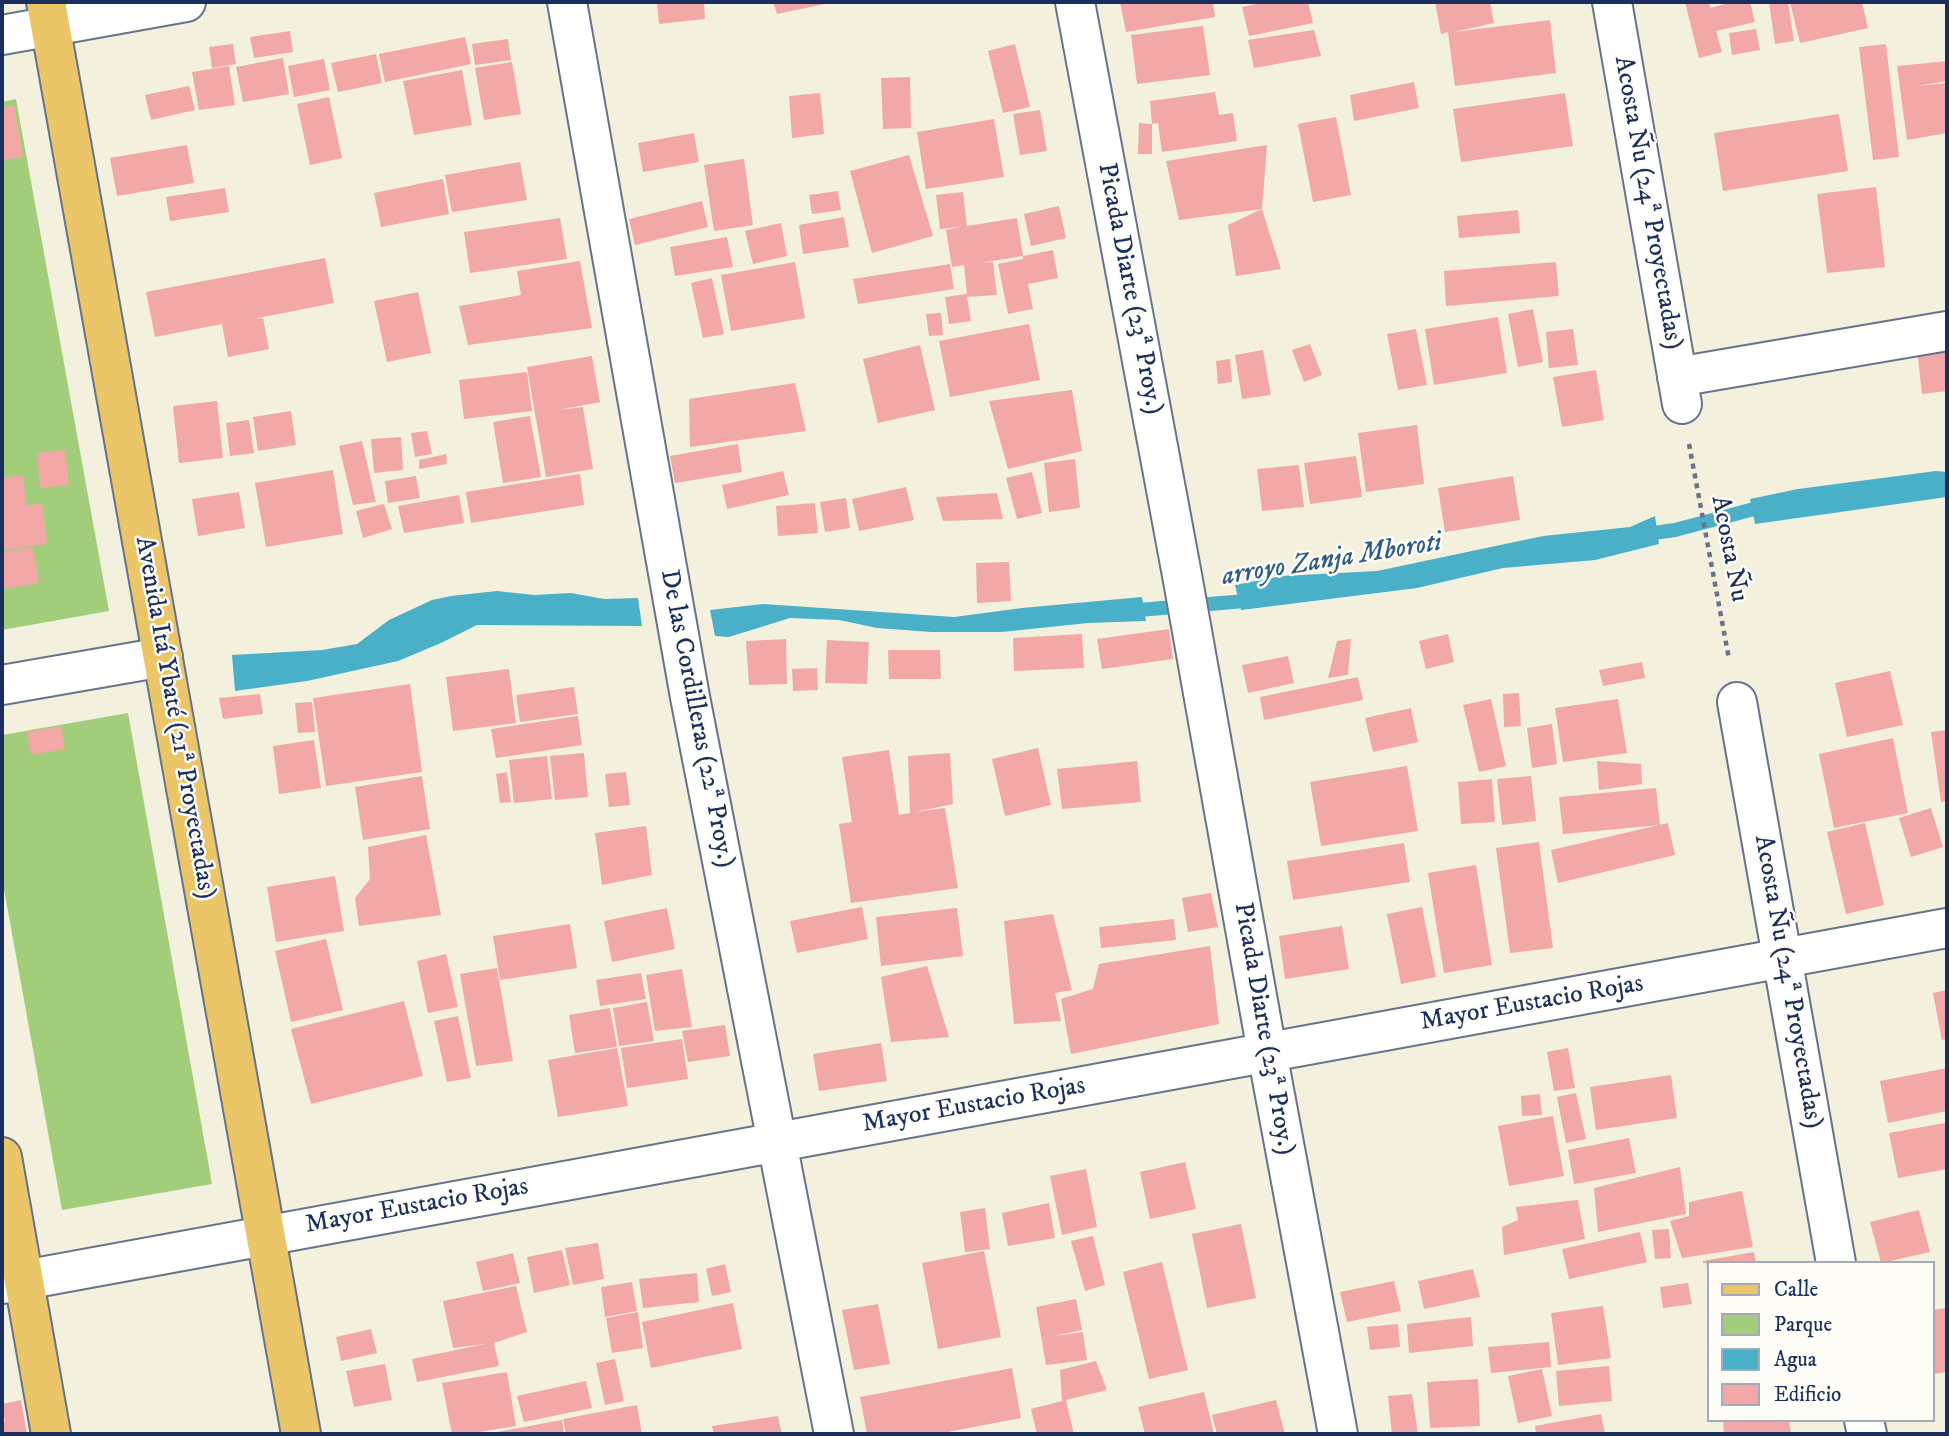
<!DOCTYPE html>
<html>
<head>
<meta charset="utf-8">
<style>
  body { margin:0 }
  #map { position:relative; width:1949px; height:1436px; overflow:hidden; background:#f3f0dd; font-family:"IM FELL DW Pica",serif }
  canvas { display:block }
  .frame { position:absolute; inset:0; border:4px solid #1b2f5e; pointer-events:none }
  .legend { position:absolute; left:1707px; top:1261px; width:228px; height:161px; box-sizing:border-box; background:#fdfcf7; border:2px solid #a3aaba; margin:0; padding:9px 12px; list-style:none; font-size:21px; color:#1b2f5e }
  .legend li { display:flex; align-items:center; gap:14px; height:35px }
  .legend b { width:35px; border:2px solid #a3aaba }
</style>
</head>
<body>
<div id="map">
<canvas width="1949" height="1436"></canvas>
<div class="frame"></div>
<ul class="legend">
<li><b style="height:9px;background:#ebc669"></b>Calle</li>
<li><b style="height:19px;background:#a2ce7b"></b>Parque</li>
<li><b style="height:19px;background:#49b0c8"></b>Agua</li>
<li><b style="height:19px;background:#f2a8a6"></b>Edificio</li>
</ul>
</div>
<script>
const g = document.querySelector('canvas').getContext('2d');
g.lineJoin = 'round';
function fillPath(path, color) { g.fillStyle = color; g.fill(path, 'evenodd'); }
const toPath = rows => new Path2D(rows.map(r => 'M' + r).join(''));
function stroke(path, color, width, dash) { g.strokeStyle = color; g.lineWidth = width; g.lineCap = dash ? 'butt' : 'round'; g.setLineDash(dash || []); g.stroke(path); }
function write(font, color, halo, rows, align = 'center') {
  g.font = font + ' "IM FELL DW Pica",serif'; g.lineWidth = 5; g.setLineDash([]); g.textBaseline = 'middle'; g.strokeStyle = halo; g.fillStyle = color; for (const [text, x, y, turn = 0] of rows) {
    g.save(); g.translate(x, y); g.rotate((+turn || 0) * Math.PI / 180); g.textAlign = isNaN(turn) ? turn : align; if (halo) g.strokeText(text, 0, 0); g.fillText(text, 0, 0); g.restore();
  }
}
const green = toPath([
  [16,99,109,611,2,630,2,102],
  [128,713,212,1184,62,1210,2,878,2,735]
]);
const water = toPath([
  [1936,471,1947,472,1947,497,1755,524,1750,499,1798,489],
  [1655,516,1659,544,1595,560,1503,568,1417,588,1241,610,1235,585,1282,576,1377,571,1543,536,1630,527],
  [497,591,534,595,571,593,604,599,638,598,642,626,477,625,441,643,398,661,307,681,235,691,232,655,322,650,357,644,389,620,432,600,451,596],
  [1142,597,1146,621,1088,623,1002,632,931,632,877,628,839,620,790,618,729,637,715,636,710,610,763,604,954,617,1022,608]
]);
const stream = toPath([
  [1639,535,1675,530,1769,505],
  [1127,611,1257,600]
]);
const building = toPath([
  [657,2,704,2,705,19,659,24],
  [773,2,829,2,829,3,777,14],
  [1120,2,1213,2,1215,17,1126,32],
  [1266,2,1308,2,1313,23,1249,36,1242,7],
  [1435,2,1490,2,1494,23,1454,32,1550,20,1556,73,1455,86,1448,32,1441,34],
  [1685,2,1709,2,1710,8,1733,2,1750,2,1755,22,1716,31,1722,52,1699,58],
  [1769,2,1788,2,1794,41,1775,44],
  [1790,2,1862,2,1868,28,1800,43],
  [1203,26,1210,75,1137,84,1131,35],
  [1756,29,1760,50,1732,55,1729,33],
  [1314,30,1321,56,1254,68,1248,40],
  [290,31,293,52,254,58,250,37],
  [465,37,471,64,385,82,379,54],
  [508,39,511,60,475,65,472,44],
  [233,44,236,64,212,68,209,47],
  [1015,44,1030,107,1003,113,988,51],
  [1886,44,1899,157,1873,160,1859,47],
  [376,54,382,83,338,92,331,63],
  [283,58,289,94,243,102,236,67],
  [324,59,330,90,294,97,288,66],
  [1947,61,1947,81,1918,86,1947,83,1947,133,1907,140,1897,66],
  [512,62,521,114,484,120,475,68],
  [229,66,235,105,199,110,192,72],
  [462,70,472,125,414,135,403,81],
  [910,77,911,128,883,129,881,78],
  [1414,82,1419,108,1354,121,1350,95],
  [189,86,195,110,151,120,145,95],
  [1215,92,1219,115,1233,113,1237,141,1162,152,1158,123,1152,124,1150,101],
  [820,93,824,134,792,138,789,96],
  [1565,93,1573,146,1461,162,1453,109],
  [329,97,342,158,310,165,297,104],
  [14,105,23,157,2,160,2,108],
  [1040,110,1047,151,1020,155,1013,114],
  [1839,114,1848,171,1723,191,1714,133],
  [1336,117,1351,195,1313,202,1298,124],
  [994,119,1004,177,926,189,917,132],
  [1139,123,1152,124,1152,154,1138,154],
  [694,133,699,162,643,172,638,143],
  [187,145,194,183,117,196,110,158],
  [1267,145,1262,209,1179,220,1166,161],
  [909,155,933,236,872,253,850,171],
  [744,159,753,225,714,231,704,165],
  [520,162,527,200,452,212,445,175],
  [443,179,449,214,381,227,374,193],
  [1876,187,1885,267,1827,273,1817,194],
  [225,188,229,212,170,221,166,197],
  [838,191,841,210,812,214,809,195],
  [963,192,967,226,1017,218,1023,256,1053,250,1058,278,1028,284,1033,309,1008,314,998,264,1023,259,1023,256,981,263,993,262,997,295,967,297,971,321,949,324,945,297,967,294,964,265,952,267,946,230,960,227,940,229,936,195],
  [702,201,708,227,635,245,629,219],
  [1059,206,1066,238,1031,246,1024,214],
  [1262,209,1281,269,1236,276,1228,225],
  [1518,210,1520,233,1459,238,1457,216],
  [844,217,849,247,803,254,799,225],
  [560,218,567,259,470,273,464,232],
  [781,223,787,256,753,264,745,231],
  [727,237,733,267,675,276,670,247],
  [325,258,334,303,253,319,263,318,269,349,228,357,222,324,155,337,146,292],
  [580,261,592,328,468,345,459,306,521,295,517,271],
  [795,262,805,318,731,331,721,275],
  [1556,262,1559,296,1446,306,1444,271],
  [950,264,954,289,858,304,853,279],
  [712,278,724,334,703,338,691,283],
  [418,292,431,353,387,362,374,301],
  [1533,309,1543,362,1518,367,1508,314],
  [941,313,943,335,929,336,926,314],
  [1498,317,1507,373,1434,385,1425,329],
  [1029,324,1040,380,950,397,939,341],
  [1416,329,1427,385,1398,390,1387,334],
  [1573,329,1578,365,1549,368,1546,332],
  [1310,344,1322,375,1304,382,1292,350],
  [920,345,935,410,878,423,863,359],
  [1947,346,1947,391,1922,394,1917,349],
  [1263,350,1271,395,1242,399,1235,355],
  [592,356,600,402,558,410,583,407,593,469,546,477,527,367],
  [1230,359,1232,382,1218,384,1216,361],
  [1596,370,1604,420,1562,427,1553,377],
  [527,372,532,411,464,419,459,380],
  [795,383,806,431,690,447,689,399],
  [1072,390,1082,451,1008,469,989,401],
  [217,401,223,458,179,463,173,406],
  [291,411,296,445,258,451,253,417],
  [530,416,541,477,503,483,493,422],
  [249,420,254,453,230,456,226,423],
  [1417,425,1424,484,1366,492,1358,433],
  [427,431,432,454,415,457,411,433],
  [401,437,403,470,374,473,371,439],
  [362,441,376,502,353,505,339,446],
  [738,444,742,472,675,483,670,456],
  [65,450,69,485,40,488,37,453],
  [446,454,447,464,419,469,419,460],
  [1356,456,1362,497,1310,504,1304,463],
  [1075,459,1080,508,1049,512,1044,463],
  [1299,465,1304,507,1262,511,1257,469],
  [333,470,343,534,266,547,255,483],
  [783,471,789,495,727,509,722,485],
  [1032,472,1042,513,1017,519,1006,478],
  [580,474,584,505,471,523,466,492],
  [23,475,27,506,42,503,47,544,2,550,2,478],
  [416,476,420,498,388,503,385,481],
  [1513,476,1520,520,1445,532,1438,488],
  [906,487,914,520,859,531,852,499],
  [239,492,245,528,198,536,192,499],
  [997,493,1003,519,943,521,936,497],
  [459,495,464,523,404,533,398,506],
  [846,498,850,528,825,532,820,502],
  [815,503,818,533,778,536,776,506],
  [384,504,392,529,363,538,356,511],
  [33,547,39,583,2,589,2,552],
  [1009,562,1011,601,977,603,976,563],
  [1169,629,1173,659,1102,669,1097,639],
  [1082,634,1084,668,1014,671,1013,638],
  [1448,634,1454,662,1426,669,1419,641],
  [786,639,787,684,749,685,746,641],
  [1351,639,1348,675,1328,678,1337,641],
  [827,640,869,642,867,684,825,683],
  [888,650,940,650,941,679,889,679],
  [1288,656,1294,683,1248,693,1242,665],
  [1642,662,1645,678,1603,686,1599,670],
  [817,668,818,690,793,691,792,669],
  [509,669,516,723,453,731,446,677],
  [1890,671,1903,725,1847,737,1835,683],
  [1358,677,1363,700,1264,720,1260,697],
  [410,684,422,772,326,786,313,698],
  [574,687,578,714,520,722,516,695],
  [1519,693,1521,726,1504,727,1503,694],
  [260,694,263,714,223,719,219,698],
  [1491,699,1506,766,1479,772,1463,705],
  [1618,699,1627,753,1563,762,1555,708],
  [312,702,315,732,298,733,295,703],
  [1411,708,1418,742,1373,752,1365,718],
  [578,716,582,745,496,758,491,729],
  [1552,724,1557,764,1532,768,1527,728],
  [61,726,65,749,31,755,27,732],
  [1947,730,1947,801,1941,802,1931,732],
  [1893,738,1908,813,1834,828,1819,754],
  [314,740,321,788,279,794,273,746],
  [1038,748,1051,805,1005,816,992,759],
  [889,750,899,815,910,813,908,756,950,753,953,804,915,812,945,808,958,888,851,903,839,824,852,822,842,757],
  [584,753,588,797,555,800,550,756],
  [547,756,552,799,514,803,509,760],
  [1137,761,1141,802,1062,809,1057,769],
  [1597,761,1641,764,1642,784,1599,790],
  [1407,766,1418,831,1321,846,1310,782],
  [507,772,511,802,500,803,496,774],
  [626,772,630,805,609,807,605,774],
  [422,776,430,829,363,840,355,787],
  [1531,776,1536,821,1502,825,1497,779],
  [1492,779,1495,822,1461,824,1458,782],
  [1656,788,1660,825,1563,834,1559,797],
  [1931,808,1943,847,1911,857,1899,818],
  [1668,823,1675,855,1558,883,1551,850],
  [1865,823,1884,905,1846,914,1827,832],
  [646,826,652,875,602,885,595,833],
  [426,835,441,915,359,926,355,898,370,879,368,847],
  [1539,842,1553,948,1510,953,1496,848],
  [1404,843,1410,882,1293,900,1287,861],
  [1476,865,1492,965,1444,973,1428,873],
  [335,876,344,931,276,942,267,887],
  [1211,893,1218,927,1188,932,1182,898],
  [862,907,868,939,797,953,790,921],
  [1422,907,1436,977,1401,984,1387,914],
  [667,908,675,949,612,962,604,921],
  [957,908,963,956,881,966,876,917],
  [1053,914,1072,990,1055,993,1061,1021,1014,1024,1004,921],
  [1174,919,1176,940,1101,948,1099,927],
  [570,924,577,968,500,980,493,936],
  [1342,926,1349,969,1285,979,1279,936],
  [326,939,343,1010,291,1022,275,951],
  [1210,946,1219,1024,1071,1054,1061,999,1093,989,1099,964],
  [446,954,458,1007,428,1013,417,961],
  [927,966,949,1037,891,1042,881,977],
  [497,968,513,1061,476,1066,460,974],
  [682,969,692,1027,655,1031,646,975],
  [641,973,646,999,600,1006,596,980],
  [1947,990,1947,1039,1942,1040,1933,993],
  [404,1001,423,1076,311,1104,291,1029],
  [647,1002,654,1041,619,1046,613,1008],
  [610,1008,617,1047,575,1053,569,1015],
  [458,1016,471,1078,447,1082,434,1021],
  [725,1025,730,1056,688,1062,682,1031],
  [682,1039,688,1079,627,1088,621,1048],
  [881,1043,887,1081,819,1091,813,1054],
  [617,1048,628,1106,558,1117,548,1060],
  [1568,1048,1575,1088,1554,1091,1547,1052],
  [1947,1068,1947,1111,1888,1123,1880,1081],
  [1671,1075,1677,1118,1596,1130,1590,1087],
  [1576,1093,1586,1139,1566,1143,1557,1097],
  [1540,1094,1542,1115,1522,1116,1521,1096],
  [1553,1116,1564,1176,1509,1186,1498,1126],
  [1945,1123,1947,1137,1947,1169,1898,1178,1889,1133],
  [1629,1138,1636,1173,1574,1184,1568,1150],
  [1185,1162,1196,1209,1150,1219,1140,1172],
  [1680,1167,1686,1214,1598,1232,1594,1188],
  [1086,1169,1097,1227,1062,1235,1050,1176],
  [1742,1191,1753,1247,1682,1258,1670,1221,1689,1216,1689,1202],
  [1578,1200,1585,1239,1504,1255,1502,1227,1518,1220,1516,1207],
  [1049,1203,1055,1238,1008,1246,1002,1213],
  [985,1208,990,1249,965,1252,960,1212],
  [1919,1210,1930,1252,1881,1263,1870,1222],
  [1241,1224,1256,1298,1207,1308,1192,1234],
  [1669,1229,1671,1258,1655,1259,1652,1230],
  [1640,1232,1647,1262,1569,1279,1562,1249],
  [1093,1236,1105,1285,1085,1291,1071,1241],
  [598,1243,604,1279,573,1285,565,1248],
  [562,1250,570,1285,534,1293,527,1257],
  [984,1251,1001,1337,938,1349,922,1263],
  [1754,1252,1756,1263,1709,1263,1709,1273,1706,1263,1703,1263,1703,1261],
  [513,1253,520,1283,483,1291,476,1262],
  [1162,1262,1188,1370,1149,1379,1123,1272],
  [725,1264,731,1292,712,1296,706,1269],
  [1473,1269,1480,1297,1424,1309,1418,1281],
  [697,1273,699,1302,643,1308,639,1279],
  [1394,1281,1401,1311,1347,1322,1340,1292],
  [632,1282,637,1311,605,1317,601,1287],
  [1688,1283,1692,1304,1663,1308,1660,1287],
  [516,1286,527,1332,494,1343,499,1366,417,1382,412,1359,485,1344,453,1348,443,1301],
  [1076,1299,1082,1330,1054,1336,1083,1332,1087,1360,1046,1365,1036,1307],
  [733,1303,742,1349,651,1368,642,1322],
  [878,1304,890,1364,854,1370,842,1310],
  [1603,1306,1611,1358,1558,1365,1551,1313],
  [1947,1308,1947,1372,1933,1374,1933,1310],
  [638,1312,643,1348,612,1353,606,1318],
  [1471,1317,1473,1346,1409,1353,1407,1324],
  [1398,1324,1400,1347,1370,1350,1367,1327],
  [371,1329,377,1353,341,1361,336,1337],
  [1549,1342,1551,1367,1491,1373,1488,1347],
  [615,1359,624,1401,605,1405,596,1363],
  [1096,1361,1107,1390,1066,1400,1074,1434,1037,1434,1031,1409,1062,1401,1060,1370],
  [385,1364,392,1400,354,1407,346,1371],
  [1609,1366,1612,1401,1559,1406,1556,1371],
  [1012,1368,1021,1418,937,1434,867,1434,860,1397],
  [1542,1369,1552,1416,1518,1423,1508,1376],
  [507,1372,516,1426,466,1434,452,1434,442,1383],
  [1478,1379,1480,1426,1430,1428,1427,1382],
  [586,1381,592,1408,524,1422,517,1396],
  [1204,1392,1214,1434,1145,1434,1138,1407],
  [1412,1394,1418,1434,1392,1434,1388,1396],
  [21,1400,27,1434,2,1434,2,1423,5,1422,2,1404],
  [1276,1400,1285,1434,1217,1434,1212,1415],
  [637,1405,642,1434,566,1434,563,1419],
  [1601,1414,1605,1434,1536,1434,1535,1426],
  [778,1416,782,1434,714,1434,712,1426],
  [562,1420,564,1434,497,1434,497,1432],
  [1723,1420,1789,1420,1791,1434,1724,1434]
]);
const path = toPath([
  [1689,444,1729,659]
]);
const minor = toPath([
  [567,2,690,697,834,1434],
  [1075,2,1182,575,1267,1052,1338,1434],
  [1612,2,1682,404],
  [2,35,186,2],
  [1677,377,1947,331],
  [2,685,163,657],
  [1737,702,1836,1263],
  [2,1284,1947,928],
  [1864,1420,1867,1434]
]);
const major = toPath([
  [46,2,301,1434],
  [2,1157,51,1434]
]);
const streetNames = [
  ["Acosta Ñu (24ª Proyectadas)",1647,203,80],
  ["Picada Diarte (23ª Proy.)",1129,289,79],
  ["Acosta Ñu",1728,549,79],
  ["Avenida Itá Ybaté (21ª Proyectadas)",174,718,80],
  ["De las Cordilleras (22ª Proy.)",696,719,79],
  ["Acosta Ñu (24ª Proyectadas)",1787,982,80],
  ["Mayor Eustacio Rojas",1532,1004,-10],
  ["Picada Diarte (23ª Proy.)",1263,1029,80],
  ["Mayor Eustacio Rojas",974,1106,-10],
  ["Mayor Eustacio Rojas",417,1207,-10]
];
const waterNames = [
  ["arroyo Zanja Mboroti",1332,561,-9]
];
fillPath(green, '#a2ce7b');
fillPath(water, '#49b0c8');
stroke(stream, '#49b0c8', 14);
fillPath(building, '#f2a8a6');
stroke(minor, '#67738a', 42);
stroke(major, '#67738a', 42);
stroke(path, '#67738a', 4.5, [5, 5]);
stroke(minor, '#fff', 38);
stroke(major, '#ebc669', 38);
write('26px', '#1b2f5e', '#fdfcf7', streetNames);
write('italic 28px', '#2b5c83', '#fdfcf7', waterNames);
</script>
</body>
</html>
